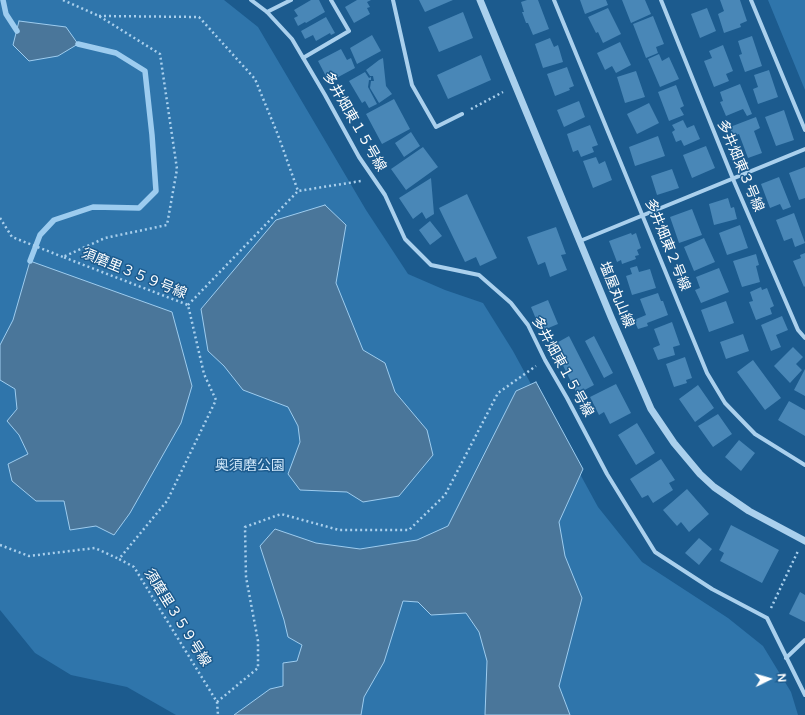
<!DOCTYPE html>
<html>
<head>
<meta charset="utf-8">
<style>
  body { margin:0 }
  #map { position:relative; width:805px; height:715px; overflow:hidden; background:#1c5b8e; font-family:"Varela Round",sans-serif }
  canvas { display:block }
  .north { position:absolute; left:749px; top:659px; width:40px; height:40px; -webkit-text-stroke:3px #1c5b8e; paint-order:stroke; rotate:85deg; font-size:11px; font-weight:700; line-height:16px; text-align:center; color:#fff }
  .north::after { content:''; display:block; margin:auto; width:14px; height:18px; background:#fff; clip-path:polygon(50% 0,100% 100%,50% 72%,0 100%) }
</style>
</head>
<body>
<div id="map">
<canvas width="805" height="715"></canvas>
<div class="north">N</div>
</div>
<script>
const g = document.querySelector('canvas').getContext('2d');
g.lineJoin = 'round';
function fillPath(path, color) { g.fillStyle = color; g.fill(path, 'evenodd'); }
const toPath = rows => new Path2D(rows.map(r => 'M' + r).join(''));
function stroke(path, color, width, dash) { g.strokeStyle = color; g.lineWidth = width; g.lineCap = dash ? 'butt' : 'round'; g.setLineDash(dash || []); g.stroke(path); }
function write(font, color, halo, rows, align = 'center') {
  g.font = font + ' "Varela Round","Noto Sans JP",sans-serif'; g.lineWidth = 3; g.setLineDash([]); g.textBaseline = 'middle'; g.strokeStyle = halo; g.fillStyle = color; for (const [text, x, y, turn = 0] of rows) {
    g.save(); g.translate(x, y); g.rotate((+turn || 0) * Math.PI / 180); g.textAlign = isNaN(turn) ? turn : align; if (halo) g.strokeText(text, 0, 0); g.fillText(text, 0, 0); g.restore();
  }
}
const green = toPath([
  [0,0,224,0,258,27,366,210,408,274,445,290,483,303,513,351,598,507,642,562,728,618,763,646,791,692,798,715,176,715,127,687,71,675,35,653,0,610],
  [768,0,805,0,805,90]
]);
const water = toPath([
  [19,21,66,27,78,44,58,56,29,61,13,45,19,21],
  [325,205,346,225,336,283,363,350,385,363,395,392,427,430,433,455,399,496,363,502,347,492,300,490,288,474,300,442,298,426,288,407,243,390,224,366,208,351,201,309,276,220,325,205],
  [30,261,172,312,192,386,181,423,130,513,114,535,96,526,70,530,64,501,36,501,12,481,8,464,28,454,19,435,7,421,17,409,15,389,0,380,0,345,13,320,30,261],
  [536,382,583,469,559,522,565,556,582,598,559,686,570,715,485,715,487,661,479,632,466,613,431,615,418,602,403,601,384,662,364,697,361,715,234,715,270,689,283,686,283,663,297,661,302,645,288,637,284,620,260,546,275,529,316,543,360,549,417,540,448,526,516,391,536,382]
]);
const stream = toPath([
  [3,0,6,14,17,31],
  [30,261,40,235,54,220,93,207,139,208,156,191,152,135,145,71,116,53,78,44]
]);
const building = toPath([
  [311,0,319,0,325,12,306,23,305,22,298,26,294,18,298,16,294,10],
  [357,0,371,0,367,2,370,7,367,8,370,14,354,23,345,7],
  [419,0,453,0,425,12],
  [527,0,538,0,549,29,533,35,528,23,526,23,522,12,524,12,521,2],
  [580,0,606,0,608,5,585,14],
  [622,0,645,0,651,14,631,23],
  [720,0,740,0,747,21,740,24,741,27,724,33,718,14,724,11],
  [608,8,621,34,603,43,598,32,596,33,588,17],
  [707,8,716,31,700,38,691,14],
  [463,12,473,38,439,52,428,27],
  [653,16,664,44,656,47,658,53,646,58,633,24],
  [326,17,335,33,331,35,330,33,316,41,313,35,305,39,301,31],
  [372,35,381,51,357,64,350,48],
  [752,36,762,66,745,72,739,55,742,54,738,41],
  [550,38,554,47,558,45,563,62,543,68,535,44],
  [620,42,631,65,616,73,612,66,605,70,597,53],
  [723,45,733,71,726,74,729,81,714,87,704,61,712,58,709,51],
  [341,49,347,60,351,58,355,68,329,82,318,61],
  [659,54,662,61,669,57,679,79,660,87,648,59],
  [481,55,491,80,448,99,437,75],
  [383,58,386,86,392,94,379,103,370,88,371,81,374,81,373,76,370,76,366,70,379,60],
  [567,67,574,86,569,88,570,90,555,96,547,74],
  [769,70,778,97,758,104,753,89,758,87,754,75],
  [636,71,645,97,625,103,617,77],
  [365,72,369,78,371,77,371,80,369,80,368,87,377,104,369,108,365,101,362,103,349,81],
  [740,84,752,114,747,116,743,109,726,116,720,102,723,101,720,92],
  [676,85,684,106,680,108,684,115,669,121,658,92],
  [394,99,410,129,382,144,366,114],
  [579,101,585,117,564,127,557,110],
  [649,103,659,123,637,134,627,114],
  [784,110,794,140,776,146,765,117],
  [756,117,760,128,754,131,762,153,748,158,739,134,733,136,730,127],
  [683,120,687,128,694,125,700,139,684,146,681,140,676,142,672,132,675,130,672,125],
  [590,125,598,145,592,147,594,152,581,157,578,150,573,152,567,134],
  [411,132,420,146,404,157,395,143],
  [658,136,665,156,635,166,629,147],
  [706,146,715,168,692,178,683,155],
  [423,147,438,167,406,190,391,169],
  [596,157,599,164,605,161,612,180,593,188,583,161],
  [805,167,805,198,799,200,789,173],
  [672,169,679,188,657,195,651,176],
  [779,177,791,207,783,210,780,204,770,208,761,184],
  [431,178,434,214,426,219,422,212,413,219,399,198],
  [467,194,497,258,480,266,476,257,465,262,439,208],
  [728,198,731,208,734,207,737,219,714,225,709,204],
  [692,209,702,235,679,243,670,217],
  [794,213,805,243,795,247,792,238,784,241,776,220],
  [430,221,442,236,430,245,419,230],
  [740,225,748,248,727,255,719,233],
  [556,227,566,254,561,255,567,270,550,277,545,262,538,265,527,237],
  [631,233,632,235,636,233,641,248,637,250,639,255,635,256,636,259,622,264,621,260,617,262,609,241],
  [704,238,715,262,694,271,684,247],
  [805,253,805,286,804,287,793,261,801,258,800,255],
  [756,254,759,265,756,266,760,282,742,287,733,261],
  [637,266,639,272,650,269,656,288,632,295,626,276,632,274,630,268],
  [719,268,729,292,701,303,695,290,700,288,696,277],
  [761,287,762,290,767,288,774,306,770,308,772,314,756,320,749,302,753,301,750,292],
  [658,293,661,301,663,301,668,315,647,323,648,326,638,329,634,320,646,315,640,299],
  [548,300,558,324,541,331,531,307],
  [726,301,734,323,709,332,701,310],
  [782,316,788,330,776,335,781,347,771,351,761,325],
  [672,322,680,345,673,347,675,355,658,360,653,348,660,345,654,329],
  [743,334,749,351,726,359,720,342],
  [569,336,594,385,577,394,553,345],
  [594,336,613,373,604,378,585,341],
  [793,347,803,357,796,364,802,370,790,383,774,366],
  [685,357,692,378,686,380,687,383,674,387,666,364],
  [753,360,781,398,765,410,737,372],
  [805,369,805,396,794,390],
  [616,384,631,413,610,424,604,412,599,415,590,397],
  [698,385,714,408,695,422,679,399],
  [789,401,805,410,805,436,778,420],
  [718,414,732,434,713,447,698,426],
  [637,423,655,453,636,465,618,435],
  [739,440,755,453,741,471,725,457],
  [661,459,675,480,669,483,673,490,653,503,648,495,642,498,630,479],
  [687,489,709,514,689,532,681,522,677,526,663,510],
  [731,525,779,550,762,583,720,561,724,553,719,550],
  [699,538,712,549,699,565,685,553],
  [800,592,805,595,805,622,789,614]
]);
const path = toPath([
  [63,0,99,16,160,54,177,169,167,225,105,238,63,257,188,305,204,374,216,400,167,501,119,559,134,567,217,702,218,715],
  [99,16,199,17,255,79,278,135,298,191,361,181],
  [471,109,503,92],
  [0,218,12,237,63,257],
  [188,305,298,191],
  [0,545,29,556,95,548,119,559],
  [771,608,798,551],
  [217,702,258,668,258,641,246,577,245,527,281,514,339,530,409,530,445,495,498,393,536,366]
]);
const minor = toPath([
  [251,0,267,12,292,39,325,95,359,157,385,195,405,239,431,265,479,275,511,303,528,325,545,360,567,398,607,474,655,552,712,589,767,618,805,695],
  [393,0,412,85,436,127,462,114],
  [554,0,707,373,725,403,755,434,805,465],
  [661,0,733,179,798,330,805,338],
  [751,0,805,130],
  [267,12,291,0],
  [303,58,349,31,331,0],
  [580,241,805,149],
  [786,658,805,640]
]);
const tertiary = toPath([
  [480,0,611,317,651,409,674,443,700,474,714,487,749,511,805,541]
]);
const streetNames = [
  ["多井畑東１５号線",354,122,60],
  ["多井畑東３号線",740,166,67],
  ["多井畑東２号線",667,245,68],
  ["須磨里３５９号線",134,274,22],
  ["塩屋丸山線",616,295,68],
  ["多井畑東１５号線",562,367,61],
  ["須磨里３５９号線",177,618,58]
];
const parkNames = [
  ["奥須磨公園",250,466]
];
fillPath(green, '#2f75ab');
fillPath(water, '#4a769a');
stroke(water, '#9dccef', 1);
stroke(stream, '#9dccef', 5.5);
fillPath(building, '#4987b7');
stroke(path, '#aad0ed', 2.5, [2, 3]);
stroke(minor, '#aad0ed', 4);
stroke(tertiary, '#aad0ed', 7);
write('14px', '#fff', '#1c5b8e', streetNames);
write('14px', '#cfe7fa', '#1c5b8e', parkNames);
</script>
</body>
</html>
